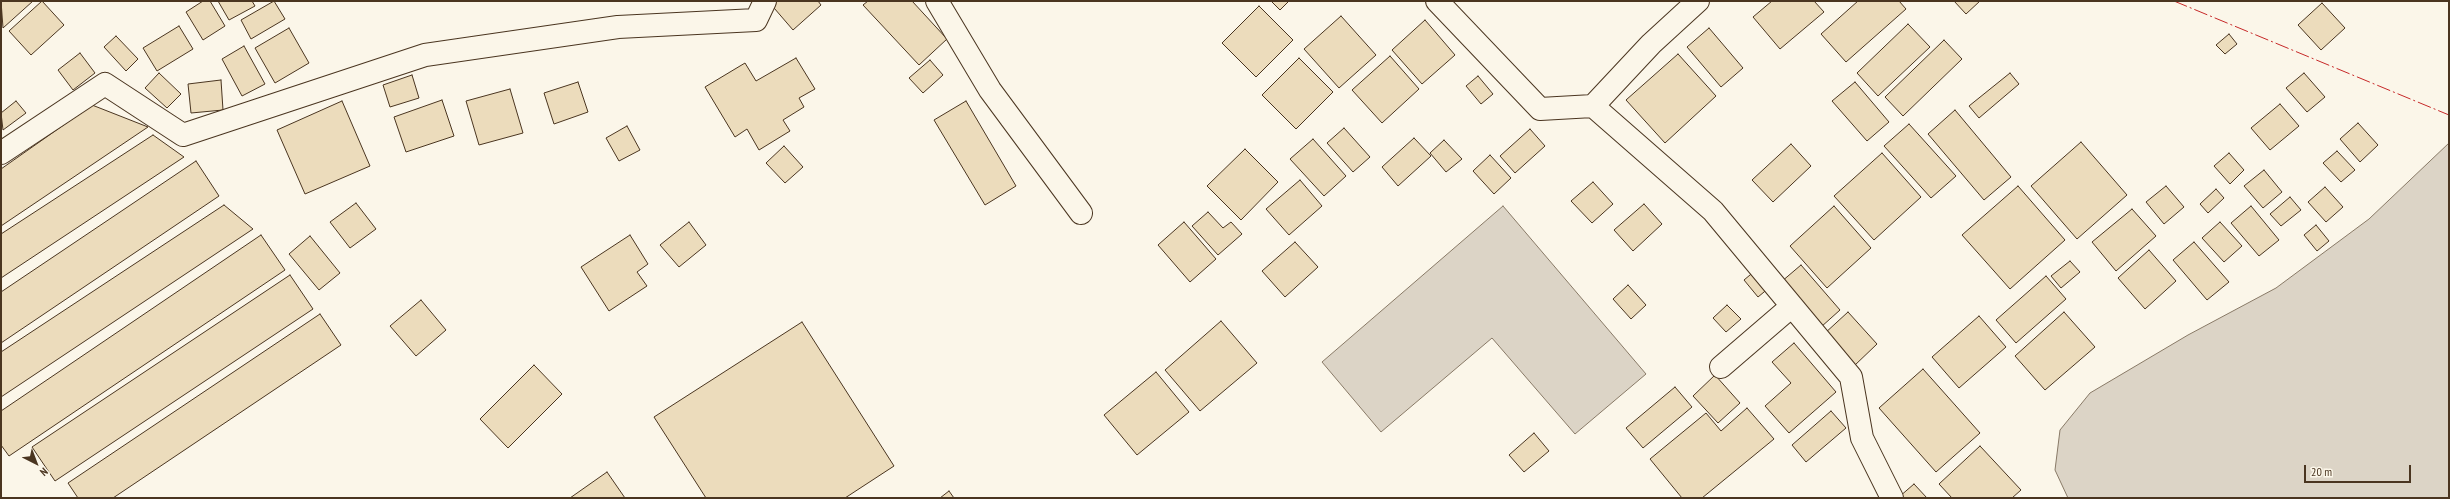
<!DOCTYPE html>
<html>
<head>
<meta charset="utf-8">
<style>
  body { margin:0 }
  #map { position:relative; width:2450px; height:499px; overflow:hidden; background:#fbf6e9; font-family:"PT Sans Narrow",sans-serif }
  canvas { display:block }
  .frame { position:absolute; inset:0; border:2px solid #4a3520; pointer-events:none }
  .north { position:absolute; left:16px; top:443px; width:40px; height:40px; -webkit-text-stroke:3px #fbf6e9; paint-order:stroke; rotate:138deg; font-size:11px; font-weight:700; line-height:16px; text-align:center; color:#4a3520 }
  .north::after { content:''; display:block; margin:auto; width:14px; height:18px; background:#4a3520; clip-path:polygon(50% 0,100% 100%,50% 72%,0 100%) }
  .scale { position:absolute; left:2304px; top:465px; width:107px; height:18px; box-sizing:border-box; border:2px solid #4a3520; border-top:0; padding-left:5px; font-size:12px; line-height:14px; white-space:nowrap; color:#4a3520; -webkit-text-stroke:3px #fbf6e9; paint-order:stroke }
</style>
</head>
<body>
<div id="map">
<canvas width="2450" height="499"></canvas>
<div class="frame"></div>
<div class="north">N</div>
<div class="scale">20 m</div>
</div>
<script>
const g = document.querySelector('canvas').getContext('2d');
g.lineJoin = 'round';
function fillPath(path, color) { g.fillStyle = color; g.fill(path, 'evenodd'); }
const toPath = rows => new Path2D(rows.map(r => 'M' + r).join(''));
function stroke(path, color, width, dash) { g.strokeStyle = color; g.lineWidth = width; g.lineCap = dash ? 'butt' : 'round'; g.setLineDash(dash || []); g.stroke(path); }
const water = toPath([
  [2449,143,2449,498,2068,498,2055,470,2060,430,2090,393,2188,335,2276,288,2369,219,2449,143],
  [1503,206,1646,374,1575,434,1492,338,1381,432,1322,362,1503,206]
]);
const building = toPath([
  [1,1,33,1,3,28,1,1],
  [42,1,64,25,31,55,9,31,42,1],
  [203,1,210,1,225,26,203,40,186,12,203,1],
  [218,1,252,1,255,6,229,20,218,1],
  [274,1,285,19,251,39,241,20,274,1],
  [768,1,818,1,821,5,793,30,768,1],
  [868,1,912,1,947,39,919,65,863,5,868,1],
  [1271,1,1289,1,1280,10,1271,1],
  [1772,1,1814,1,1824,12,1780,49,1753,17,1772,1],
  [1858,1,1899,1,1906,9,1846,62,1821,34,1858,1],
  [1954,1,1980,1,1966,14,1954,1],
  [2322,3,2345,28,2321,50,2298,25,2322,3],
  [1259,6,1293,40,1256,77,1222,43,1259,6],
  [1341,16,1376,55,1339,88,1304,49,1341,16],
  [1425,20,1455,55,1422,84,1392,50,1425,20],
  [1908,24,1930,47,1878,96,1857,73,1908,24],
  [179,26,193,49,157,71,143,48,179,26],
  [289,28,309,63,275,83,255,48,289,28],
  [1709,28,1743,68,1721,87,1687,47,1709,28],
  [2229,34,2237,44,2225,54,2216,45,2229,34],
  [116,36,138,59,126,71,104,47,116,36],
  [1944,40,1962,59,1903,116,1885,97,1944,40],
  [244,46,265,84,242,96,222,59,244,46],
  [80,53,95,73,73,90,58,70,80,53],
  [1678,54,1716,96,1665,143,1626,100,1678,54],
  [1390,56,1419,89,1382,123,1352,90,1390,56],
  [796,58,815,89,799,98,804,107,783,120,790,131,759,150,747,129,735,137,705,87,745,63,756,81,796,58],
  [1299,58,1333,92,1296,129,1262,95,1299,58],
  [930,60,943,75,923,93,909,78,930,60],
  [159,73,181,94,167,108,145,88,159,73],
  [2010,73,2019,84,1979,118,1969,106,2010,73],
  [2304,73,2325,97,2307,112,2286,88,2304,73],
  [412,75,419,98,390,107,383,85,412,75],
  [1478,76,1493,94,1481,104,1466,86,1478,76],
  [221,80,223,110,191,113,188,84,221,80],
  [578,82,588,112,554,124,544,93,578,82],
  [1855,82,1889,122,1867,141,1832,101,1855,82],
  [510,89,523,133,479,145,466,101,510,89],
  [442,100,454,136,406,152,394,117,442,100],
  [16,101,26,113,3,130,1,113,16,101],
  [342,101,370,166,305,194,277,130,342,101],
  [966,101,1016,186,985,205,934,120,966,101],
  [2280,104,2299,126,2270,150,2251,128,2280,104],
  [92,105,148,127,1,226,1,169,92,105],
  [1955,110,2011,177,1984,200,1928,134,1955,110],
  [2358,123,2378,145,2360,162,2340,139,2358,123],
  [1909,124,1956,176,1931,198,1884,146,1909,124],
  [627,126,640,150,619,161,606,138,627,126],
  [1344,128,1370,157,1353,172,1327,143,1344,128],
  [1530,129,1545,146,1515,173,1500,156,1530,129],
  [153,135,184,157,1,278,1,234,153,135],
  [1414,138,1431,156,1398,186,1382,167,1414,138],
  [1313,139,1346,176,1324,196,1290,159,1313,139],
  [1444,140,1462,159,1446,172,1430,153,1444,140],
  [2081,142,2127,195,2077,239,2031,186,2081,142],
  [1791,144,1811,166,1773,202,1752,180,1791,144],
  [784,146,803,167,785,183,766,163,784,146],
  [1245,149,1278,182,1241,220,1207,186,1245,149],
  [2337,151,2355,170,2341,182,2323,163,2337,151],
  [1882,153,1921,197,1874,240,1834,196,1882,153],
  [2229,153,2244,170,2230,184,2214,166,2229,153],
  [1490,155,1511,178,1494,194,1473,171,1490,155],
  [196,161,219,196,1,343,1,292,196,161],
  [2264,170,2282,192,2263,208,2244,186,2264,170],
  [1300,180,1322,206,1289,235,1266,209,1300,180],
  [1593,182,1613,204,1592,223,1571,201,1593,182],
  [2018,186,2065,240,2010,289,1962,235,2018,186],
  [2166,186,2184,207,2164,224,2146,202,2166,186],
  [2325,187,2343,207,2326,222,2308,202,2325,187],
  [2216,189,2224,198,2208,213,2200,204,2216,189],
  [2290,197,2301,210,2281,226,2270,214,2290,197],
  [356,203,376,229,350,248,330,222,356,203],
  [1644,204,1662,224,1633,251,1614,230,1644,204],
  [224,205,253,229,1,397,1,352,224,205],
  [1834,206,1871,248,1827,288,1790,246,1834,206],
  [2251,206,2279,240,2259,256,2231,223,2251,206],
  [2132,209,2156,236,2116,271,2092,242,2132,209],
  [1208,212,1223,228,1231,222,1242,234,1218,255,1192,226,1208,212],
  [689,222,706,245,679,267,660,245,689,222],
  [1184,222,1216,259,1190,282,1158,245,1184,222],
  [2220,222,2242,246,2224,262,2202,238,2220,222],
  [2316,225,2329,241,2317,251,2304,235,2316,225],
  [261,235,285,270,9,456,1,445,1,411,261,235],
  [630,235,648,264,637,272,647,286,609,311,581,267,630,235],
  [310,236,340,273,319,290,289,254,310,236],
  [1295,242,1318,267,1285,297,1262,271,1295,242],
  [2194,242,2229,282,2207,300,2173,260,2194,242],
  [2149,250,2176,281,2145,309,2118,278,2149,250],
  [2070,261,2080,272,2061,288,2051,276,2070,261],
  [1801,265,1840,310,1821,327,1781,282,1801,265],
  [1756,270,1770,287,1758,297,1744,280,1756,270],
  [290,275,313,309,55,481,32,447,290,275],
  [2046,276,2066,299,2016,343,1996,320,2046,276],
  [1628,285,1646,305,1631,319,1613,299,1628,285],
  [421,300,446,330,416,356,390,326,421,300],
  [1727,305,1741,319,1726,332,1713,318,1727,305],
  [1848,312,1877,344,1854,366,1824,334,1848,312],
  [2064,312,2095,347,2045,390,2015,356,2064,312],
  [320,314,341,345,113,498,78,498,68,483,320,314],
  [1979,316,2006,347,1959,388,1932,357,1979,316],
  [1221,321,1257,363,1200,411,1165,370,1221,321],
  [802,322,894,466,845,498,706,498,654,417,802,322],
  [1794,343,1836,392,1789,433,1765,406,1791,383,1772,362,1794,343],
  [534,365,562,394,508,448,480,419,534,365],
  [1923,369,1980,433,1936,472,1879,408,1923,369],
  [1156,372,1189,412,1137,455,1104,415,1156,372],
  [1715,375,1740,403,1718,423,1693,396,1715,375],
  [1675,387,1692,407,1643,448,1626,428,1675,387],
  [1747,408,1774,439,1702,498,1682,498,1650,459,1706,413,1721,431,1747,408],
  [1831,411,1846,428,1806,462,1792,445,1831,411],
  [1534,433,1549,451,1524,472,1509,455,1534,433],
  [1980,446,2021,490,2012,498,1952,498,1939,484,1980,446],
  [607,472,625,498,570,498,607,472],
  [1914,484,1927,498,1900,498,1899,497,1914,484],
  [949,491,954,498,940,498,949,491]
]);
const street = toPath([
  [937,1,990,90,1081,213],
  [1437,1,1540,109,1593,106],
  [1698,1,1651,44,1593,106,1713,211,1851,377,1862,438,1892,498],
  [1,153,105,84,183,135,425,55,618,27,756,20,765,1],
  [1721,367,1792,306]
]);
const power = toPath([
  [2174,1,2449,115]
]);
fillPath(water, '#dcd4c6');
stroke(water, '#887966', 1);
fillPath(building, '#ecdcbc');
stroke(building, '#4a3520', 1);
stroke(street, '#4a3520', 24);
stroke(street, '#fbf6e9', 22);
stroke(power, '#c62828', 1, [14, 3, 2, 3]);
</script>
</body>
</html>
